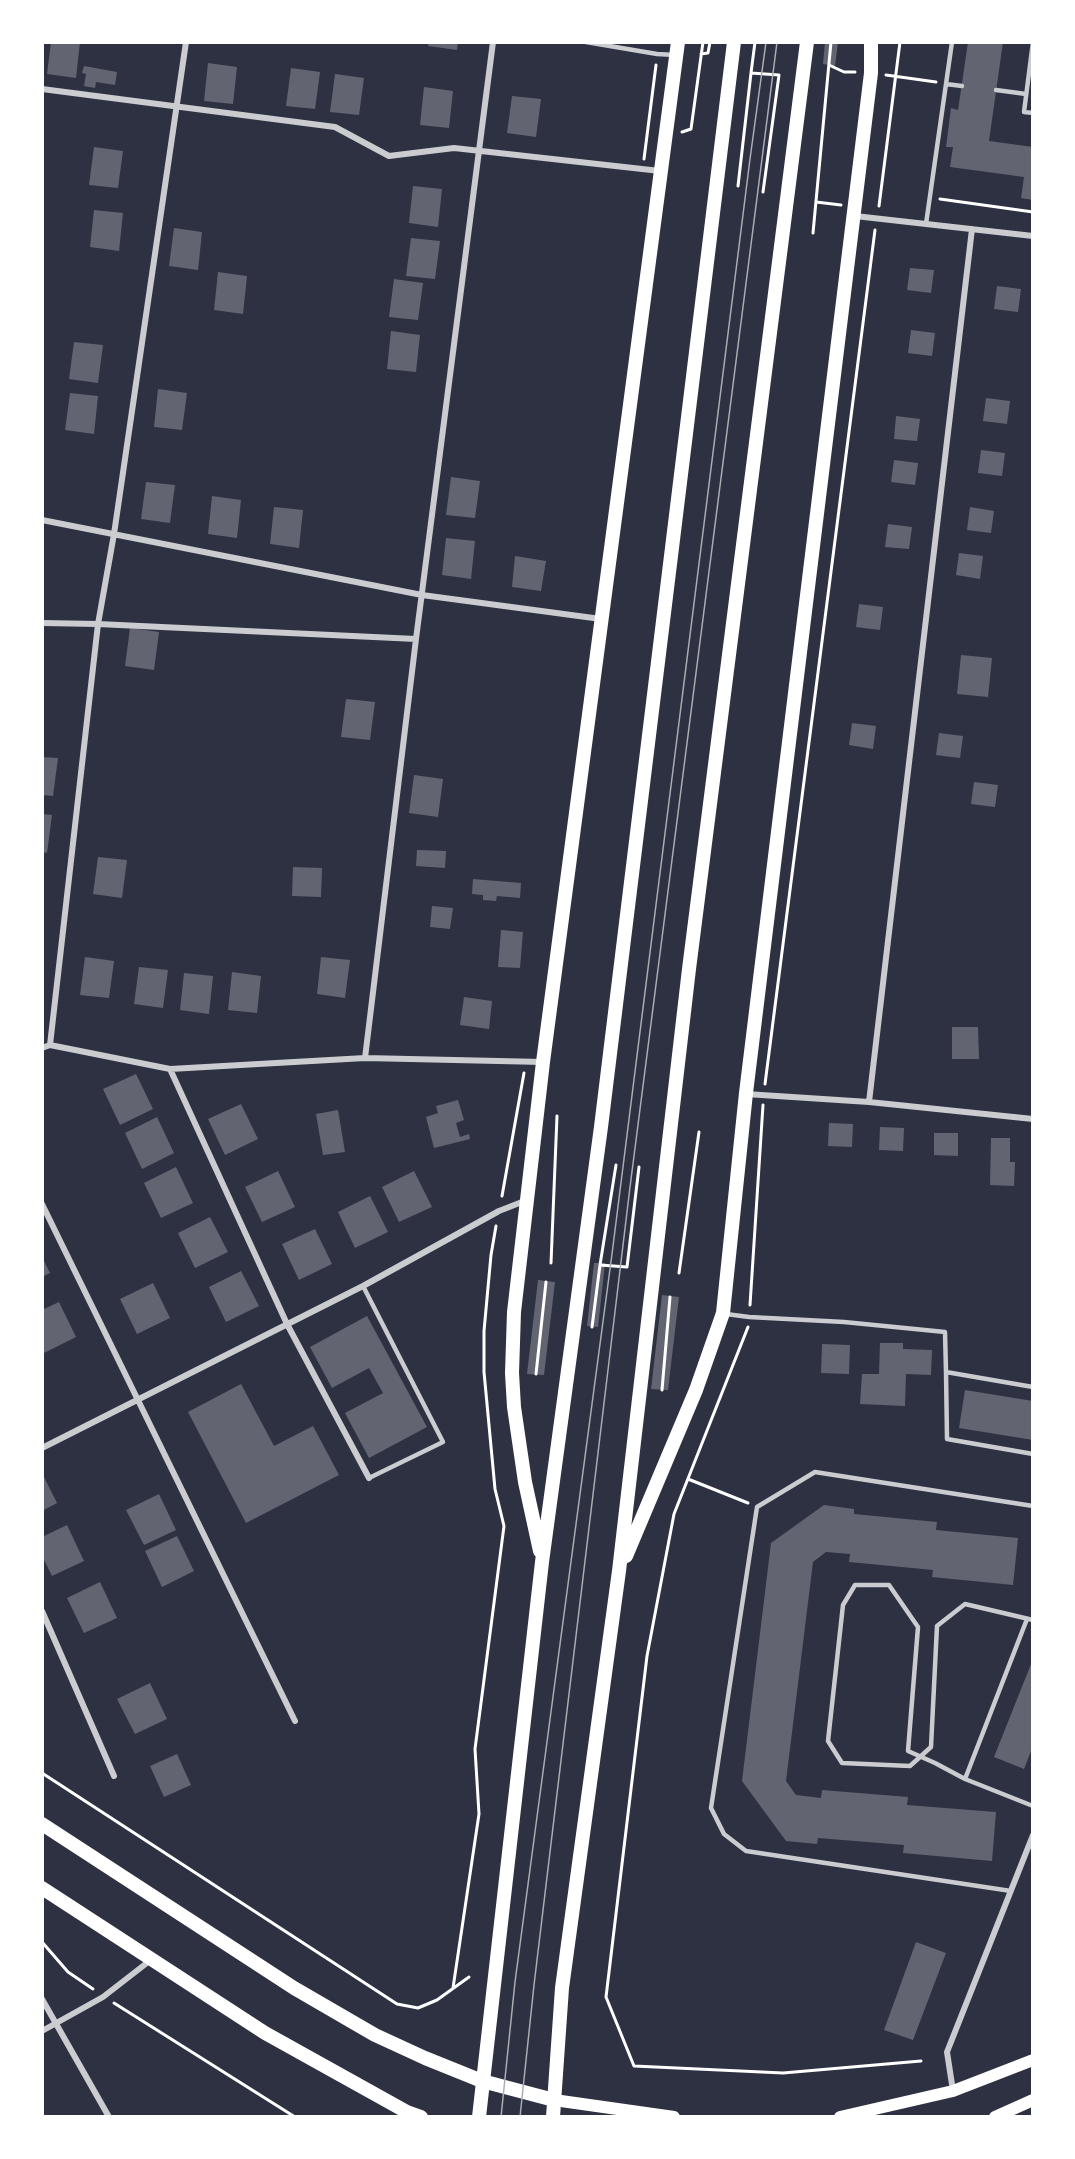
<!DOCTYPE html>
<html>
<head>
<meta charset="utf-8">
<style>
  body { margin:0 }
  #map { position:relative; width:1075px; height:2159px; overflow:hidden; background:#2d3142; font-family:"PT Sans",sans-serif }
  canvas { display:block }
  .frame { position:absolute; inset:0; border:44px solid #fff; pointer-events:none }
</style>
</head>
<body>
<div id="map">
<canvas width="1075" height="2159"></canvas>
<div class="frame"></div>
</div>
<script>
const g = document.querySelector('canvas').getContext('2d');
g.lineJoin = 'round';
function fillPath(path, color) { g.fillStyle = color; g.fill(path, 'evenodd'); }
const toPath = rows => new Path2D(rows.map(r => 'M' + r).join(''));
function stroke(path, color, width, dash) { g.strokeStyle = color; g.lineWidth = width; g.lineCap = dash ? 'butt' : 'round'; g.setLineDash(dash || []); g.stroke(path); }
const building = toPath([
  [51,42,80,42,76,78,47,74],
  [429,42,458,42,457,50,428,46],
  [825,42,838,42,835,66,823,64],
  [968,42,1003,42,989,141,1033,147,1033,200,1021,198,1024,177,950,167,953,147,946,147,951,108,958,110],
  [208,63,237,67,233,104,204,101],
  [84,66,117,72,115,85,96,82,95,88,84,86,86,74,82,73],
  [291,68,320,72,315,109,286,106],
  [335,74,364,78,359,115,330,112],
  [424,87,453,91,449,128,420,125],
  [512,96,541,99,536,137,507,133],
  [94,147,123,151,118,188,89,185],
  [413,186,442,189,438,227,409,223],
  [94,210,123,213,119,251,90,247],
  [174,228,202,232,198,270,169,266],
  [411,238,440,241,435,279,406,276],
  [910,268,934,270,931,293,907,290],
  [218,272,247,276,243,314,214,310],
  [394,279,423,283,418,320,389,317],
  [997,286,1021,289,1018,312,994,309],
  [911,330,935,333,932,356,908,353],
  [391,331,420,335,416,372,387,369],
  [74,342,103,345,98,383,69,379],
  [158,389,187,393,182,430,154,427],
  [70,393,98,396,94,434,65,430],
  [986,398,1010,401,1007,424,983,421],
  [896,416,920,419,917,441,894,439],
  [981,450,1005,453,1002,476,978,473],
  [894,460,918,463,915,485,891,482],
  [451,477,480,481,475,518,446,515],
  [146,482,175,485,170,523,141,519],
  [212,496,241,500,237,538,208,534],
  [274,507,303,510,299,548,270,544],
  [970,507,994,511,991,533,967,530],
  [888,524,912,527,909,549,885,547],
  [446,538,475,541,471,579,442,575],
  [959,553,983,556,980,579,956,575],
  [515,556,546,561,541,591,512,587],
  [859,604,883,607,880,630,856,627],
  [130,628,159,632,154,670,125,666],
  [961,655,992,658,988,697,957,694],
  [346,699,375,702,370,740,341,737],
  [852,723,876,726,873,749,849,745],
  [939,733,963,736,960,758,936,755],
  [42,757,58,758,53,796,42,795],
  [414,775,443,779,438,817,409,813],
  [974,782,998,785,995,807,971,804],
  [42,814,52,815,47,853,42,852],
  [417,850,446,851,445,868,416,866],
  [98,857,127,860,122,898,93,894],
  [293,867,322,868,321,897,292,896],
  [473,879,521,883,520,898,497,896,496,901,483,900,483,895,472,894],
  [432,906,453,908,450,929,430,927],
  [501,930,523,932,520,968,498,967],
  [85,957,114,961,109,998,80,995],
  [321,957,350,960,345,998,317,994],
  [139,967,168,970,163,1008,134,1004],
  [232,972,261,976,257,1013,228,1010],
  [184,973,213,976,209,1014,180,1010],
  [464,997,492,1001,489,1029,460,1025],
  [952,1027,978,1027,979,1059,952,1059],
  [136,1074,153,1109,120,1125,103,1089],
  [458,1100,464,1120,456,1123,460,1137,469,1134,470,1139,434,1148,426,1117,438,1113,436,1106],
  [241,1104,258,1139,225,1155,208,1119],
  [338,1110,345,1152,323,1155,316,1114],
  [157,1117,174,1153,142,1169,125,1133],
  [829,1123,853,1124,852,1147,828,1146],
  [880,1127,904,1128,903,1151,879,1150],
  [934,1133,958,1133,958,1156,934,1155],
  [991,1138,1010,1138,1010,1162,1015,1162,1014,1186,990,1185],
  [176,1167,193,1203,161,1218,144,1183],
  [278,1171,295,1207,262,1222,245,1187],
  [414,1171,432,1207,399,1222,382,1187],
  [370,1196,388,1232,355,1248,338,1212],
  [210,1217,228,1252,195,1268,178,1233],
  [315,1229,332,1264,299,1280,282,1244],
  [42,1257,50,1273,42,1277],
  [594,1263,605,1263,598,1327,587,1326],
  [241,1271,259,1306,226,1322,209,1287],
  [538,1280,555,1282,544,1375,527,1374],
  [153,1283,170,1318,137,1334,120,1299],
  [662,1295,679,1297,668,1390,651,1389],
  [59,1302,76,1337,44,1353,42,1350,42,1310],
  [367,1316,427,1427,369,1458,345,1413,383,1393,369,1368,332,1388,310,1347],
  [880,1343,903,1343,903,1349,932,1350,931,1375,906,1374,905,1406,860,1404,862,1374,879,1374],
  [822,1344,850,1345,849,1374,821,1373],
  [241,1384,274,1446,313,1426,339,1475,246,1523,188,1412],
  [965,1390,1033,1401,1033,1440,959,1428],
  [42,1473,57,1503,42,1511],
  [159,1494,176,1530,144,1545,126,1510],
  [824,1505,854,1509,854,1514,937,1522,936,1530,1018,1538,1013,1585,932,1577,933,1570,849,1562,850,1554,826,1552,813,1562,786,1781,796,1795,821,1798,822,1790,908,1797,907,1805,996,1812,992,1861,903,1853,904,1845,818,1838,817,1844,786,1841,742,1781,771,1543],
  [67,1525,84,1561,52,1576,42,1556,42,1537],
  [177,1536,194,1571,162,1587,145,1551],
  [100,1582,117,1618,84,1633,67,1598],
  [1033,1659,1033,1746,1024,1769,994,1757],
  [150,1683,167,1719,135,1734,117,1699],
  [177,1754,191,1785,164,1797,150,1766],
  [916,1942,946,1953,913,2040,884,2030]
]);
const path = toPath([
  [701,54,708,53,710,42],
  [829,65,844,72,855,72],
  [751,73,755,42],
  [886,75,936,82],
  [682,132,691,129,703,42],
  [644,159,656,65],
  [738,186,751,73,779,75,763,192],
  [940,199,1033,212],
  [816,202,841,205],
  [879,206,900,42],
  [813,233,831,42],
  [765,1084,875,230],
  [616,1165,600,1265,627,1267,639,1167],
  [502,1196,524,1073],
  [551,1263,557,1116],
  [679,1273,699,1132],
  [750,1305,763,1105],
  [592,1327,600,1265],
  [748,1327,674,1514,647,1656,606,1997,634,2066,783,2073,921,2061],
  [536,1374,546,1282],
  [662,1390,670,1297],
  [688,1479,748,1503],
  [42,1773,397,2004,418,2008,437,2000,469,1977],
  [42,1942,68,1972,93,1989],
  [453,1988,479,1814,475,1749,504,1526,495,1489,484,1372,484,1331,491,1255,496,1226],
  [114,2003,295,2117]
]);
const service = toPath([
  [586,42,657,54,675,55],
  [1033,42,1024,112,1033,113],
  [946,84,962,86],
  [996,90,1026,94],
  [926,224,952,42],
  [363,1286,443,1442,369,1478],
  [726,1314,749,1317,844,1322,945,1332,946,1372,1033,1387],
  [946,1372,947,1439,1033,1454],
  [1033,1620,965,1604,937,1626,931,1747,910,1766,842,1763,828,1741,843,1605,855,1585,889,1585,918,1627,908,1751,935,1763,965,1779,1033,1806],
  [965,1779,1027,1619],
  [1011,1891,746,1851,724,1834,711,1808,757,1507,815,1472,1033,1506]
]);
const minor = toPath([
  [42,89,335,127,389,156,454,148,660,171],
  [855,216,1033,236],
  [42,520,422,595,601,619],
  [42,623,98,624,416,639],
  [50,1045,98,624,114,534,186,42],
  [42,1048,50,1045,170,1069,365,1058,543,1062],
  [365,1058,416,639,493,42],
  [170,1069,287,1324,369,1478],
  [746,1094,869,1102,1033,1119],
  [869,1102,972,229],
  [42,1204,295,1721],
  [42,1448,363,1286,499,1211,527,1200],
  [42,1611,114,1776],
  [42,1999,109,2117],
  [42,2031,103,1997,152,1959],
  [953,2091,947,2052,1033,1835]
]);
const secondary = toPath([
  [554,2100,674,2117],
  [840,2117,953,2091,1033,2060],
  [995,2117,1033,2100]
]);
const primary = toPath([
  [540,1551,525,1482,514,1407,512,1373,514,1312,543,1062,678,42],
  [626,1556,696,1390,723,1313,746,1093,871,73,871,42],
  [42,1824,294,1988,375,2035,425,2058,482,2081,554,2100],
  [42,1888,265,2033,407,2112,421,2117],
  [479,2117,542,1562,601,1127,734,42],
  [553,2117,562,1988,619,1571,689,969,807,42]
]);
const tram = toPath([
  [501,2117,515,1982,612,1254,750,159,766,42],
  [520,2117,534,1985,630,1187,777,42]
]);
fillPath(building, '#626471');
stroke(path, '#fff', 3);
stroke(service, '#caccd0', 4.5);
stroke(minor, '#caccd0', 6);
stroke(secondary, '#fff', 12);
stroke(primary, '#fff', 14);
stroke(tram, '#abadb3', 1.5);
</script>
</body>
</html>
